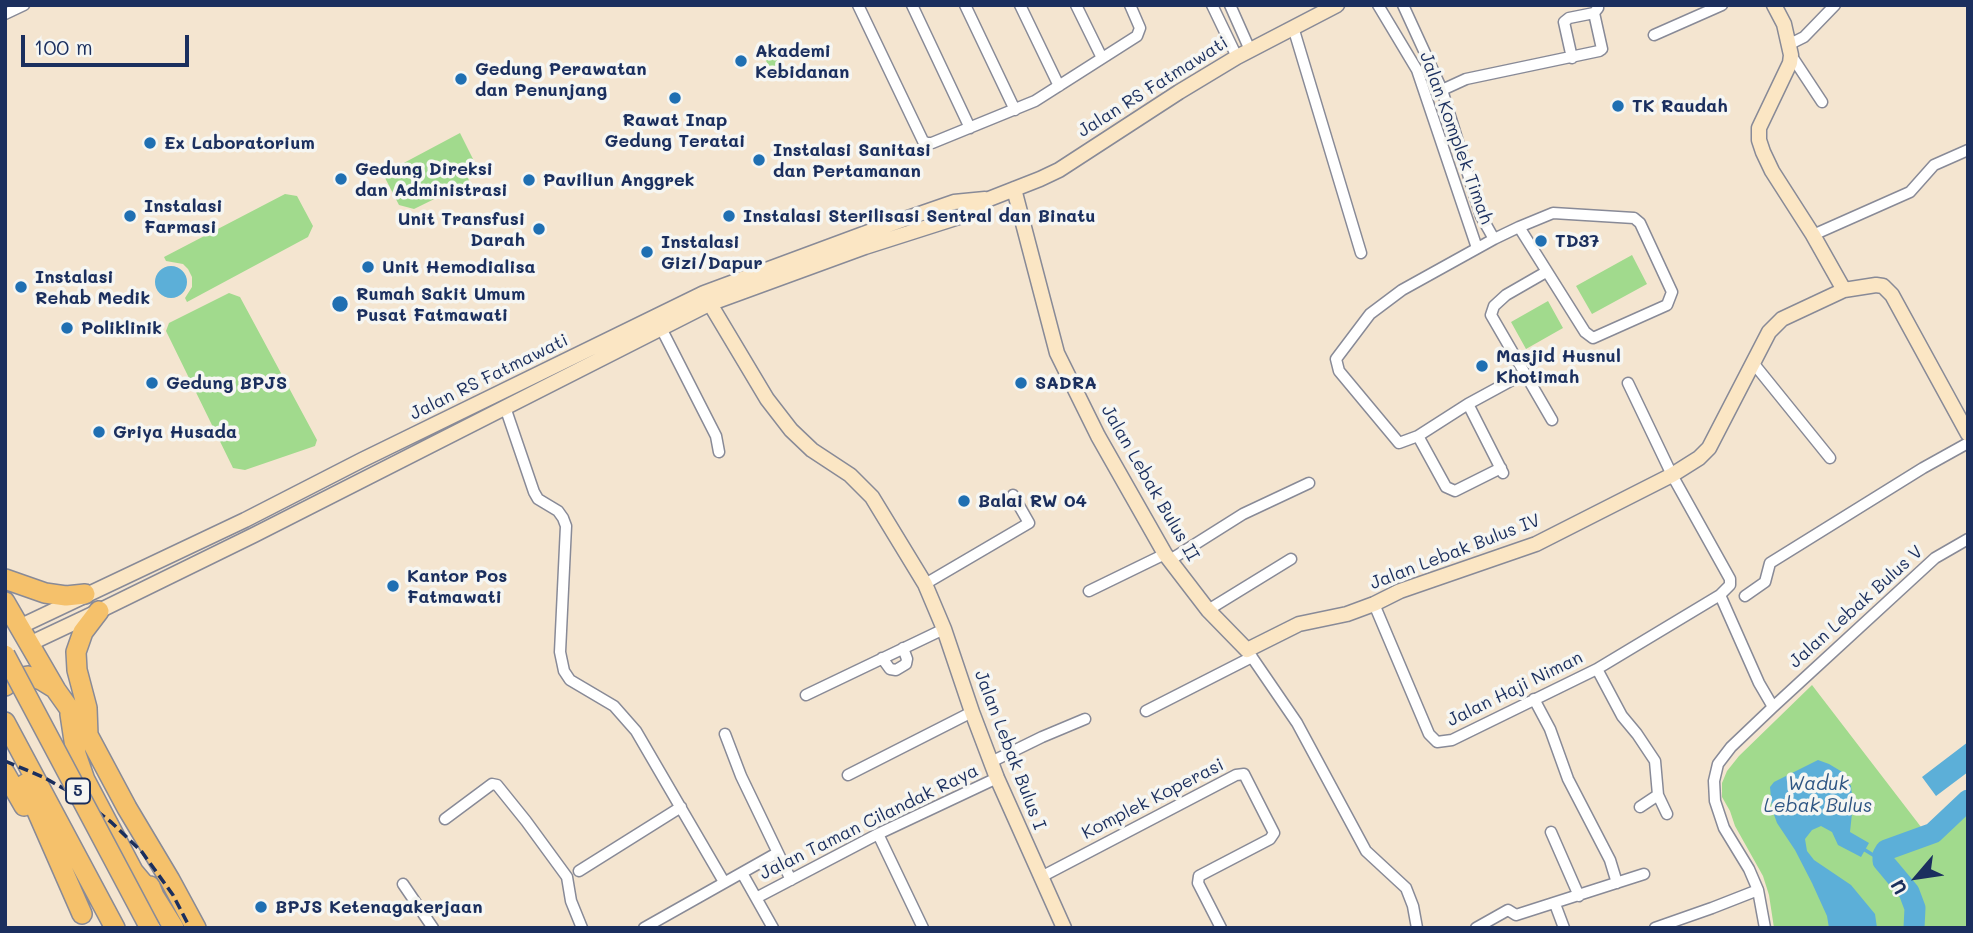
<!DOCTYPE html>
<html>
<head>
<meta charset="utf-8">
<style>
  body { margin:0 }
  #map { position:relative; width:1973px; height:933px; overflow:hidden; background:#f4e5d0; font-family:Mali,sans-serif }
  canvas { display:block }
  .frame { position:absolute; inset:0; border:7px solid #1b2f5e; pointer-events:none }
  .north { position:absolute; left:1882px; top:842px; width:70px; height:70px; -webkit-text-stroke:5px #f6f6f2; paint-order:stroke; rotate:241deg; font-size:19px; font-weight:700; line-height:28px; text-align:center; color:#1b2f5e }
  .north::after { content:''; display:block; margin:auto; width:24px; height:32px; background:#1b2f5e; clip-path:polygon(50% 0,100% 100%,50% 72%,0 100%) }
  .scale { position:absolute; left:21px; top:35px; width:168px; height:32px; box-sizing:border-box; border:4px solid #1b2f5e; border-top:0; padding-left:9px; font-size:21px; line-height:24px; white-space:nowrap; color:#1b2f5e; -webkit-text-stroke:5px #f6f6f2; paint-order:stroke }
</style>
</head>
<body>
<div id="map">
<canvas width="1973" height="933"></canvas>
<div class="frame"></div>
<div class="north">U</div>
<div class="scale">100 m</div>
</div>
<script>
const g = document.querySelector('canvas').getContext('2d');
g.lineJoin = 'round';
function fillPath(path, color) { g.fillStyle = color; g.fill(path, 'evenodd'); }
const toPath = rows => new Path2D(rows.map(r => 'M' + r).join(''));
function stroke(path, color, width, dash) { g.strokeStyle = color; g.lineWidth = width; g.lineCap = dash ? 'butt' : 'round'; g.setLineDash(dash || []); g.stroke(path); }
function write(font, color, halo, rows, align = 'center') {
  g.font = font + ' Mali,sans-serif'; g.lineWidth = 7; g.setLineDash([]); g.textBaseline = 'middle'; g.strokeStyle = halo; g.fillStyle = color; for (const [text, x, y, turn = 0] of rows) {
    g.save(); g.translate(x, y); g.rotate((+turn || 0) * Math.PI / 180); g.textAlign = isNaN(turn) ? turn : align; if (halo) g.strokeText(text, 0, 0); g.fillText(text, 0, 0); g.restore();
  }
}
const green = toPath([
  [774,47,787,73,775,78,762,53],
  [460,133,475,163,471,168,468,176,469,182,414,209,399,205,383,174],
  [285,194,297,196,313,226,308,237,187,302,185,298,192,287,192,277,188,269,183,264,166,261,164,257],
  [1632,255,1647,284,1592,314,1576,286],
  [229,293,240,297,317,440,315,446,245,470,233,468,166,331,169,323],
  [1548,301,1563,328,1526,349,1511,322],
  [1812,685,1931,840,1967,815,1968,928,1774,928,1769,895,1763,876,1735,826,1730,811,1722,797,1722,783,1727,771,1739,756]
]);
const water = toPath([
  '155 282a16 16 0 1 1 32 0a16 16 0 1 1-32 0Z',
  [1968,742,1968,772,1936,796,1922,777],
  [1818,760,1829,764,1844,773,1851,786,1853,804,1850,832,1869,843,1861,857,1838,845,1832,832,1821,826,1812,830,1805,839,1807,851,1814,860,1851,885,1875,914,1877,928,1829,928,1827,916,1812,883,1795,850,1777,823,1772,809,1770,787,1774,782]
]);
const stream = toPath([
  [1865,850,1883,861]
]);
const river = toPath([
  [1914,928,1915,908,1909,892,1883,861,1883,855,1886,850,1933,833,1968,800]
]);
const street = toPath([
  [858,5,923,141,927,143,932,143,1035,101,1137,36,1140,28,1130,5],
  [912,5,970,128],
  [965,5,1015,110],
  [1020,5,1059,86],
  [1076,5,1102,58],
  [1212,5,1237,57],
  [1230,5,1250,50],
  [1378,5,1417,70,1477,248],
  [1403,5,1442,90,1481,216,1494,239],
  [5,14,24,5],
  [1293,27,1361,253],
  [1654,35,1722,5],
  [1790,44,1804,37,1835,5],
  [1791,55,1822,102],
  [1572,58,1564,22,1569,18,1594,13,1598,8,1597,5],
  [1442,90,1466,79,1599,51,1602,49,1594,13],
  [1519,227,1585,332,1593,338,1667,305,1672,292,1640,223,1634,218,1553,213,1519,227,1494,239,1402,290,1370,314,1336,359,1339,371,1399,443,1418,436,1468,404,1525,373],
  [1813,235,1910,192,1934,165,1968,150],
  [1546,272,1506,295,1494,306,1491,315,1552,420],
  [661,328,716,436,719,452],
  [1754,364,1830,458],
  [1468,404,1503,473],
  [505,407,534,492,538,499,558,511,563,518,566,526,560,652,564,671,570,680,614,706,636,731,724,882],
  [1418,436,1446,487,1455,491,1501,468],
  [1170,560,1243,514,1309,483],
  [925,584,1029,523,1013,495],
  [1089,591,1165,554],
  [1720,595,1759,683,1773,707],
  [1745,596,1765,582,1770,563,1923,468,1968,443],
  [1374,604,1429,734,1437,742,1452,740,1597,669,1720,595,1730,585,1730,579,1672,475,1628,383],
  [1208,610,1291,559],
  [1247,650,1297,723,1366,851,1406,888,1413,906,1417,928],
  [882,658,890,669,896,670,906,664,907,659,903,648],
  [1597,669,1622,716,1637,734,1655,761,1658,795,1667,814],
  [806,695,944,629],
  [1534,699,1550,729,1568,779,1610,860,1617,883],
  [1146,711,1252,657],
  [725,734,741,776,791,880],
  [991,762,1042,737,1085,719],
  [848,775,972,712],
  [1640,807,1658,795],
  [445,819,492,784,497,785,526,821,567,877,571,901,582,928],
  [1551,832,1579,896],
  [878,834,923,928],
  [579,871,681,807],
  [742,873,773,928],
  [1041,877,1236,775,1244,774,1274,833,1270,839,1199,876,1198,883,1221,928],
  [403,884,433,928],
  [756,898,878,834,997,778],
  [1555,904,1564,928],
  [644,928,777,853],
  [1476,928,1508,910,1516,915,1644,874],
  [1655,928,1712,908,1758,890],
  [1765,928,1758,890,1749,869,1724,828,1715,801,1714,781,1718,764,1731,747,1773,707,1935,558,1968,539]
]);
const secondary = toPath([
  [1774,5,1784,24,1791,55,1790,63,1759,128,1759,140,1763,152,1772,171,1813,235,1844,290],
  [1014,189,1057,353,1098,436,1165,554,1208,610,1247,650,1299,624,1347,614,1374,604,1400,591,1536,544,1672,475,1699,458,1709,448,1769,332,1782,319,1844,290,1876,285,1883,286,1892,295,1968,434],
  [706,297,767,399,791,430,812,450,850,475,872,497,925,584,944,629,972,712,997,778,1064,928],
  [19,627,245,520,362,460,704,293,882,227,954,202,985,199],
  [29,644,99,611,254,535,709,304,865,247,959,217,989,199,1040,179,1059,170,1179,92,1237,57,1337,5]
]);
const highway = toPath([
  [5,579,45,593,66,596,85,594],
  [5,602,56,690,88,735,127,808,170,880,196,928],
  [5,686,16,678,28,676,41,680,54,688],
  [70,714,76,754,85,780,133,871,154,896],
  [5,722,115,928],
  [88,735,87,708,77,670,76,652,83,632,99,611],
  [5,773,24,806],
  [25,784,82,914],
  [150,886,154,896,174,928]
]);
const rail = toPath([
  [5,761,43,777,79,797,111,822,142,852,173,895,190,928]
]);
const highwayBridge = toPath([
  [5,655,150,928]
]);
const markers = [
  [741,61,7,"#1f6fb2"],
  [461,79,7,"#1f6fb2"],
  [675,98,7,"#1f6fb2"],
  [1618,106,7,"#1f6fb2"],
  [150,143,7,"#1f6fb2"],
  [759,160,7,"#1f6fb2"],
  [341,179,7,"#1f6fb2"],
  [529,180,7,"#1f6fb2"],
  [130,216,7,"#1f6fb2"],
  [729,216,7,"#1f6fb2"],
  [539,229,7,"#1f6fb2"],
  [1541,241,7,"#1f6fb2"],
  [647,252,7,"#1f6fb2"],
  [368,267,7,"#1f6fb2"],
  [21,287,7,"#1f6fb2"],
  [340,304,9,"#1f6fb2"],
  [67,328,7,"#1f6fb2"],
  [1482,366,7,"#1f6fb2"],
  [152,383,7,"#1f6fb2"],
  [1021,383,7,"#1f6fb2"],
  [99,432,7,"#1f6fb2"],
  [964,501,7,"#1f6fb2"],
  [393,586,7,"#1f6fb2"],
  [261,907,7,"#1f6fb2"]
];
const shields = [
  [78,791,24]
];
const shieldNames = [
  ["5",78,791]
];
const poiNames = [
  ["Akademi",755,51],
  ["Kebidanan",755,72],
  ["Gedung Perawatan",475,69],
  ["dan Penunjang",475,90],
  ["TK Raudah",1632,106],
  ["Rawat Inap",675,120,"center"],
  ["Gedung Teratai",675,141,"center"],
  ["Ex Laboratorium",164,143],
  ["Instalasi Sanitasi",773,150],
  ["dan Pertamanan",773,171],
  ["Gedung Direksi",355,169],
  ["dan Administrasi",355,190],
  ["Paviliun Anggrek",543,180],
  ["Instalasi",144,206],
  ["Farmasi",144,227],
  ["Instalasi Sterilisasi Sentral dan Binatu",743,216],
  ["Unit Transfusi",525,219,"right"],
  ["Darah",525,240,"right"],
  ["TD37",1555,241],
  ["Instalasi",661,242],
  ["Gizi/Dapur",661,263],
  ["Unit Hemodialisa",382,267],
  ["Instalasi",35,277],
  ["Rehab Medik",35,298],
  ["Rumah Sakit Umum",356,294],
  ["Pusat Fatmawati",356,315],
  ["Poliklinik",81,328],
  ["Masjid Husnul",1496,356],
  ["Khotimah",1496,377],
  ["Gedung BPJS",166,383],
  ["SADRA",1035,383],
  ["Griya Husada",113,432],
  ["Balai RW 04",978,501],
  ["Kantor Pos",407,576],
  ["Fatmawati",407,597],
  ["BPJS Ketenagakerjaan",275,907]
];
const streetNames = [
  ["Jalan RS Fatmawati",1153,87,-32],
  ["Jalan Komplek Timah",1456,138,70],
  ["Jalan RS Fatmawati",489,377,-26],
  ["Jalan Lebak Bulus II",1150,483,60],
  ["Jalan Lebak Bulus IV",1455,552,-21],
  ["Jalan Lebak Bulus V",1856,607,-42],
  ["Jalan Haji Niman",1515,689,-26],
  ["Jalan Lebak Bulus I",1010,750,69],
  ["Komplek Koperasi",1153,799,-27],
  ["Jalan Taman Cilandak Raya",869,822,-26]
];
const waterNames = [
  ["Waduk",1818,784],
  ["Lebak Bulus",1818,806]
];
fillPath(green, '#a1da8d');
fillPath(water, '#5cafd8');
stroke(stream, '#5cafd8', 3.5);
stroke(river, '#5cafd8', 21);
stroke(street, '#888a97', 13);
stroke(secondary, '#888a97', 17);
stroke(highway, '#888a97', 22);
stroke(street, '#fff', 10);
stroke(secondary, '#fbe6c4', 14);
stroke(highway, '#f5c16b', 19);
stroke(rail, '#1b2f5e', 3.5, [10, 5]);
stroke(highwayBridge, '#888a97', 22, []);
stroke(highwayBridge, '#f5c16b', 19);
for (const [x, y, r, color] of markers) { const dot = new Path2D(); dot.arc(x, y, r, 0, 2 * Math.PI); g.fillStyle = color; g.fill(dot); stroke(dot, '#f6f6f2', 2.5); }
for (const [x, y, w] of shields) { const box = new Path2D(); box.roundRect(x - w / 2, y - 12.5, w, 25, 5); g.fillStyle = '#f6f6f2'; g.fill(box); stroke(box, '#1b2f5e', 2); }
write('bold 16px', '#1b2f5e', null, shieldNames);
write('bold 18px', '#1b2f5e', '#f6f6f2', poiNames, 'left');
write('18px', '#1b2f5e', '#f6f6f2', streetNames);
write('italic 19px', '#2e5583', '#f6f6f2', waterNames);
</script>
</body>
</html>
